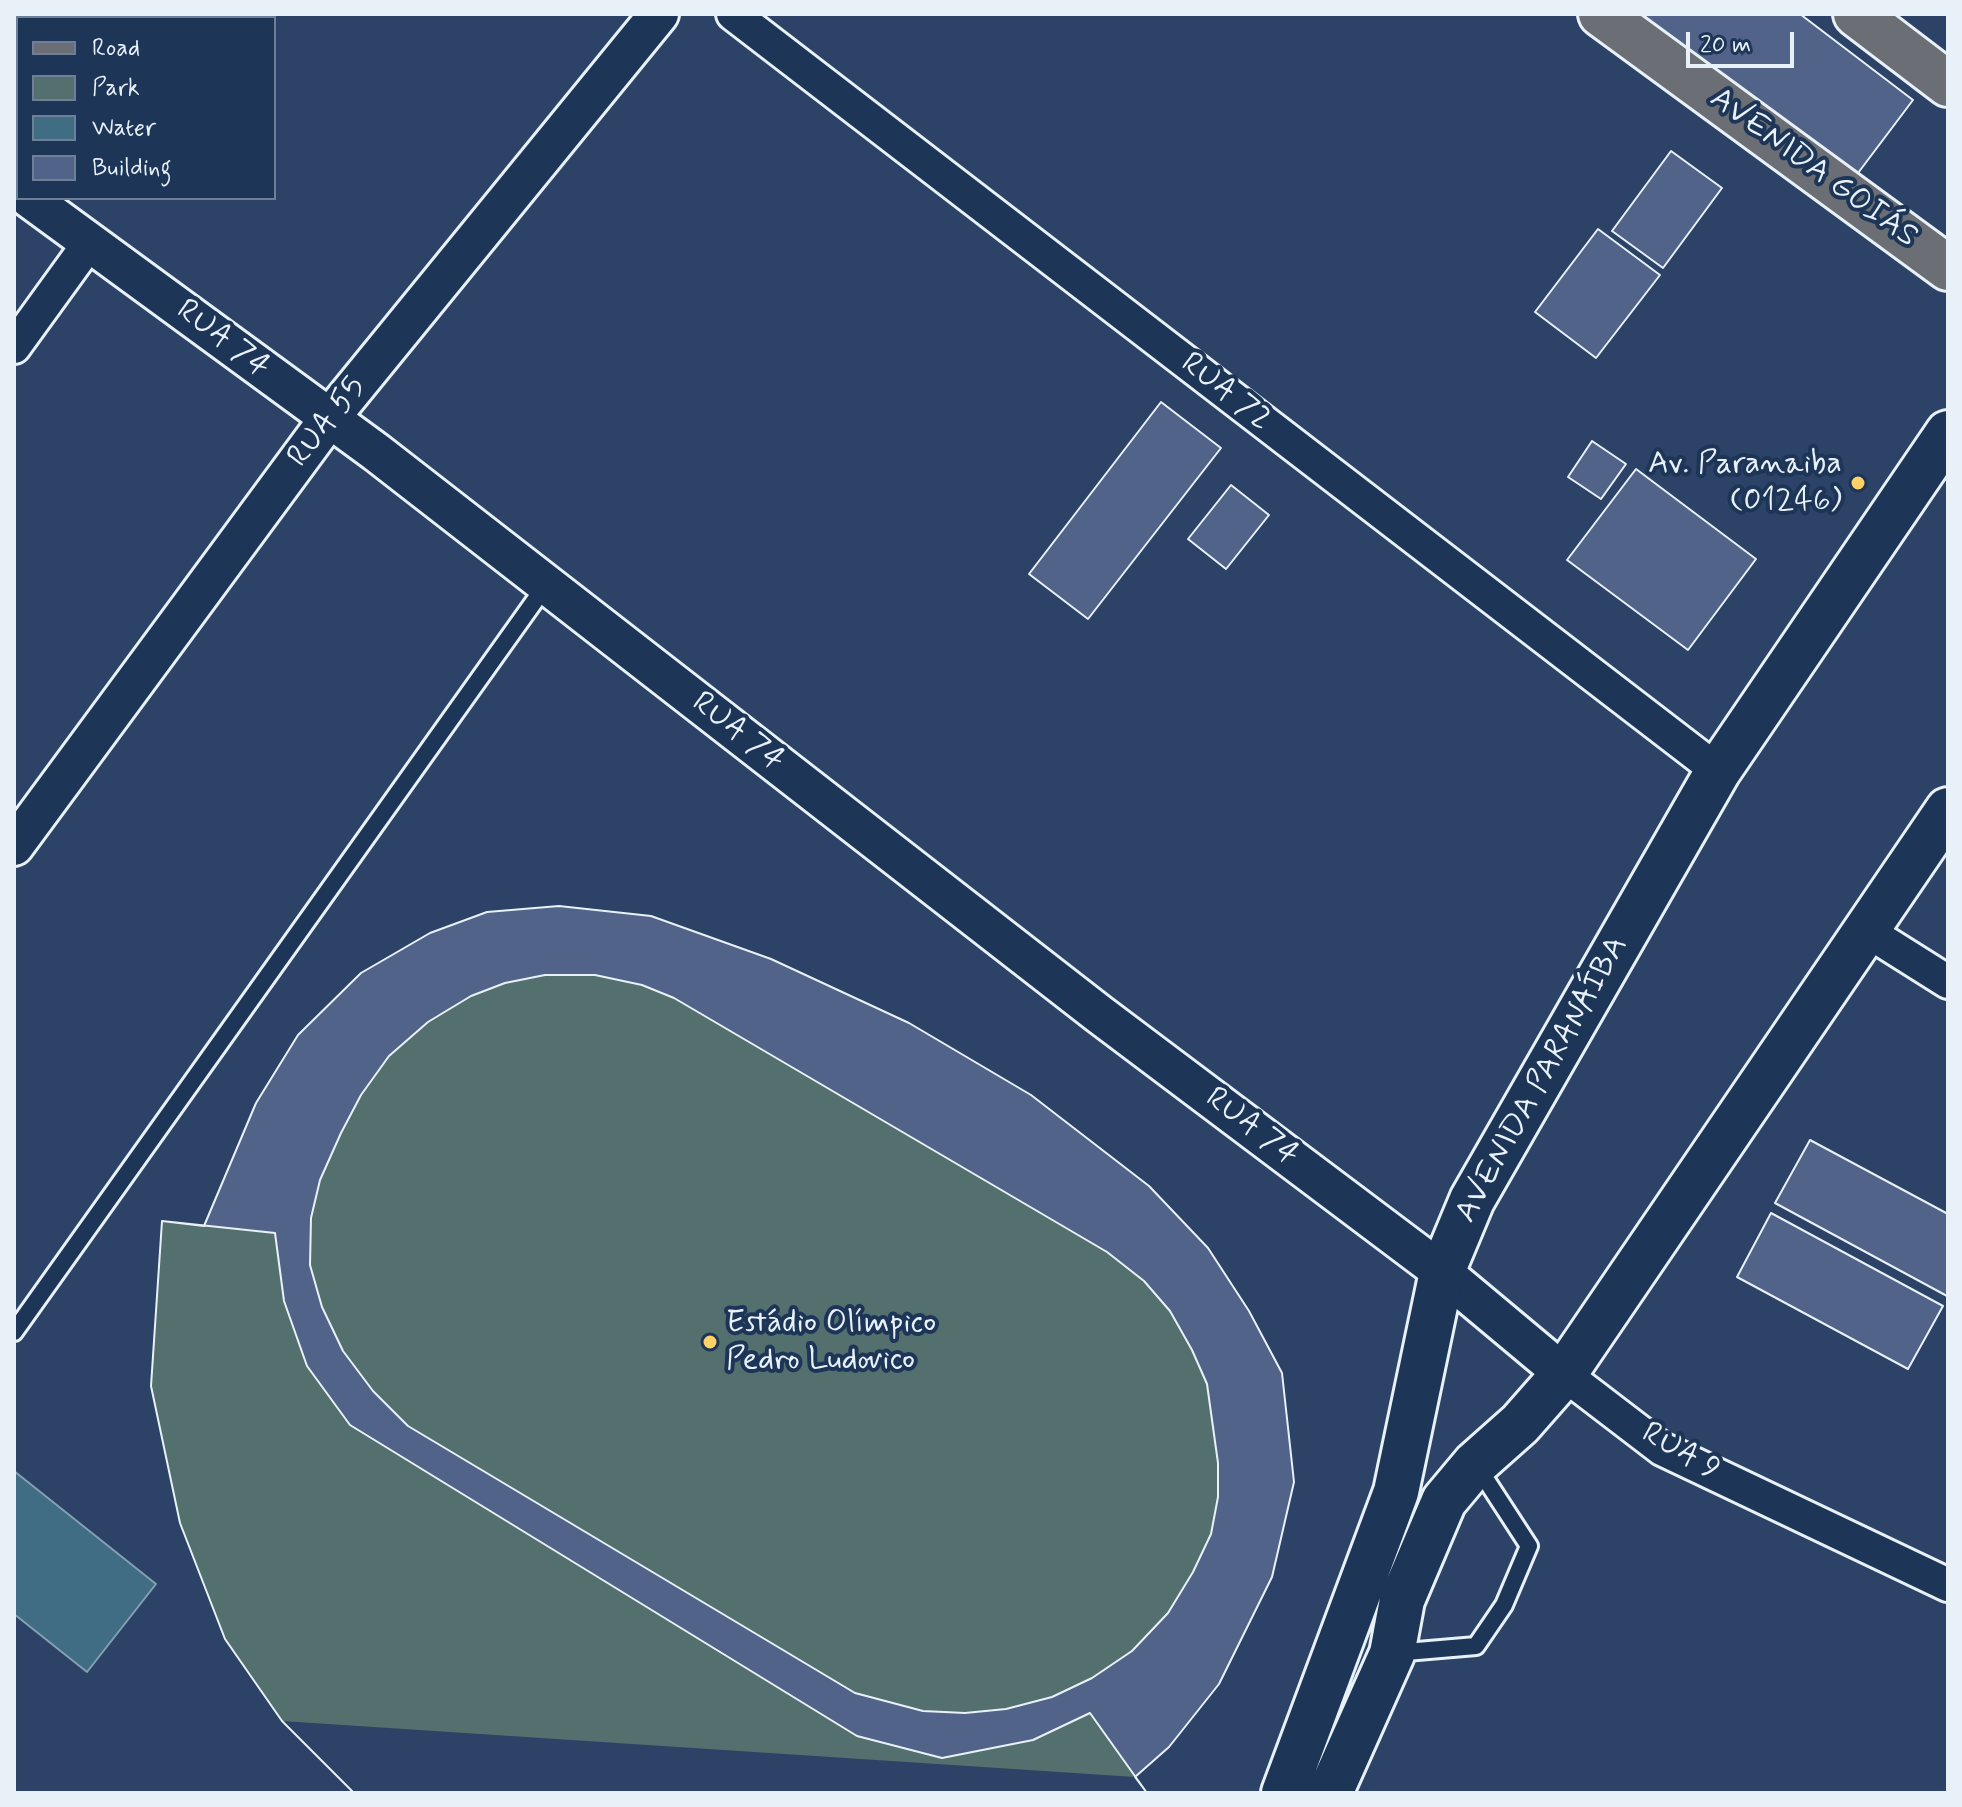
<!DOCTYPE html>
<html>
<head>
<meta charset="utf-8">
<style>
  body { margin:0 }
  #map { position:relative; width:1962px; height:1807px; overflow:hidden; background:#2c4266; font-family:Mynerve,sans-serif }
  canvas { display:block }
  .frame { position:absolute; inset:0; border:16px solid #e8f1f8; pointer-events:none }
  .legend { position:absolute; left:16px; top:16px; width:260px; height:184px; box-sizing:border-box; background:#1d3557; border:2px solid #6e8097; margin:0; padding:10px 14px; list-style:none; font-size:24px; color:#e8f1f8 }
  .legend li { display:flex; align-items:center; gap:16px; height:40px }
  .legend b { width:40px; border:2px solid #6e8097 }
  .scale { position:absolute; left:1686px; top:32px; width:108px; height:36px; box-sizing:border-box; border:4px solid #e8f1f8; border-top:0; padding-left:10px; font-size:24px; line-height:28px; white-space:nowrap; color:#e8f1f8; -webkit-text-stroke:6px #1d3557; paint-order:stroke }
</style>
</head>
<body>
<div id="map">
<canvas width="1962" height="1807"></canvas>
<div class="frame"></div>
<ul class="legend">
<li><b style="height:10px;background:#6b6f75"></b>Road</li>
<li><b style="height:22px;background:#54706e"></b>Park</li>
<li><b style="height:22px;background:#406c84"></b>Water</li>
<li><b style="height:22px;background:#52638a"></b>Building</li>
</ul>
<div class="scale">20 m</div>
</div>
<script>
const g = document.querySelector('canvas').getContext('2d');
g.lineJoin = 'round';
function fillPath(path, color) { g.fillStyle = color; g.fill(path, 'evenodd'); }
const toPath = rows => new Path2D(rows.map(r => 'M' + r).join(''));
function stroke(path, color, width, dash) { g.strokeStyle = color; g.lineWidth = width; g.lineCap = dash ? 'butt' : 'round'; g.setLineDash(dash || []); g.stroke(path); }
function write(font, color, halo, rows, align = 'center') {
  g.font = font + ' Mynerve,sans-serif'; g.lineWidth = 8; g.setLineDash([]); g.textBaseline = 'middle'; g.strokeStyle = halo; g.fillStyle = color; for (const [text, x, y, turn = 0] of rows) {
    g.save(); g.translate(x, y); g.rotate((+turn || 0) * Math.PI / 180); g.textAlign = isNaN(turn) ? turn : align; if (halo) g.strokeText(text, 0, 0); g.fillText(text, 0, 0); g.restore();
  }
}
const green = toPath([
  [559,906,651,916,771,959,909,1023,1031,1095,1149,1186,1208,1248,1249,1311,1282,1373,1294,1482,1219,1684,1169,1747,1135,1777,282,1721,225,1639,180,1523,151,1386,162,1221,204,1226,256,1103,298,1035,361,973,430,933,487,912]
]);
const water = toPath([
  [14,1471,156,1584,87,1672,14,1614,14,1471]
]);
const building = toPath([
  [1633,14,1800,14,1913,100,1852,181,1633,14],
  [1671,151,1722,188,1663,268,1612,231,1671,151],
  [1598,229,1660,275,1596,358,1535,312,1598,229],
  [1161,402,1221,448,1088,619,1029,574,1161,402],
  [1592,441,1626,464,1601,499,1568,477,1592,441],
  [1636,469,1756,559,1688,650,1567,560,1636,469],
  [1231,485,1269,515,1226,569,1188,539,1231,485],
  [559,906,651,916,771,959,909,1023,1031,1095,1149,1186,1208,1248,1249,1311,1282,1373,1294,1482,1272,1577,1219,1684,1169,1747,1135,1777,1147,1793,354,1793,282,1721,225,1639,180,1523,151,1386,162,1221,204,1226,256,1103,298,1035,361,973,430,933,487,912,559,906],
  [545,975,595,975,642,985,674,998,1107,1252,1144,1281,1170,1311,1192,1350,1207,1384,1218,1463,1218,1497,1211,1534,1193,1572,1168,1613,1132,1651,1092,1678,1052,1697,1006,1709,965,1713,923,1711,855,1693,408,1426,373,1391,343,1351,322,1307,310,1265,311,1218,320,1180,341,1133,361,1095,389,1056,428,1022,471,996,505,983,545,975],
  [1810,1140,1948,1214,1947,1296,1775,1203,1810,1140],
  [1771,1213,1943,1306,1908,1369,1737,1277,1771,1213],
  [162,1221,275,1233,284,1301,307,1366,350,1425,857,1736,942,1758,1033,1740,1090,1713,1147,1793,354,1793,282,1721,225,1639,180,1523,151,1386,162,1221]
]);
const service = toPath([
  [14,1332,546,585],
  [1394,1653,1476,1646,1504,1605,1529,1546,1477,1466]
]);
const minor = toPath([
  [733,14,1718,771],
  [14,347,90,242],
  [1867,931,1948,982],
  [1564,1374,1662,1449,1948,1585]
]);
const tertiary = toPath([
  [29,198,376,452,1099,1014,1442,1272,1564,1374],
  [14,846,328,420,659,14]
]);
const secondary = toPath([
  [1284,1793,1396,1492,1442,1272,1472,1200,1718,771,1948,433],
  [1330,1793,1392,1654,1402,1600,1444,1501,1475,1464,1520,1424,1564,1374,1948,810]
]);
const primary = toPath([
  [1601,14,1948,268],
  [1856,14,1948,84]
]);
const markers = [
  [1858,483,8,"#ffd166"],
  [710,1342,8,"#ffd166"]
];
const streetNames = [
  ["AVENIDA GOIÁS",1813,169,36],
  ["RUA 74",222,340,37],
  ["RUA 72",1225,393,38],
  ["RUA 55",328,423,-52],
  ["RUA 74",737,733,38],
  ["AVENIDA PARANAÍBA",1543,1080,-61],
  ["RUA 74",1251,1128,37],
  ["RUA 9",1680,1453,30]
];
const poiNames = [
  ["Av. Paranaiba",1842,465],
  ["(01246)",1842,502],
  ["Estádio Olímpico",726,1324,"left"],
  ["Pedro Ludovico",726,1361,"left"]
];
fillPath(green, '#54706e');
fillPath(water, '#406c84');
stroke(water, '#83a1b2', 2);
fillPath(building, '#52638a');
stroke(building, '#e8f1f8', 2);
stroke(service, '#e8f1f8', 22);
stroke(minor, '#e8f1f8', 38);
stroke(tertiary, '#e8f1f8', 44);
stroke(secondary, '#e8f1f8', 50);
stroke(primary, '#e8f1f8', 50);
stroke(service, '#1d3557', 16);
stroke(minor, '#1d3557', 32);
stroke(tertiary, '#1d3557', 38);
stroke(secondary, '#1d3557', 44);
stroke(primary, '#6b6f75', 44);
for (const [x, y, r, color] of markers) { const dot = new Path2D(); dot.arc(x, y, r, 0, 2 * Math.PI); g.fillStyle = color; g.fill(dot); stroke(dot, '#1d3557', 3); }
write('32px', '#e8f1f8', '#1d3557', streetNames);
write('32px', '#e8f1f8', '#1d3557', poiNames, 'right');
</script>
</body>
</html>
